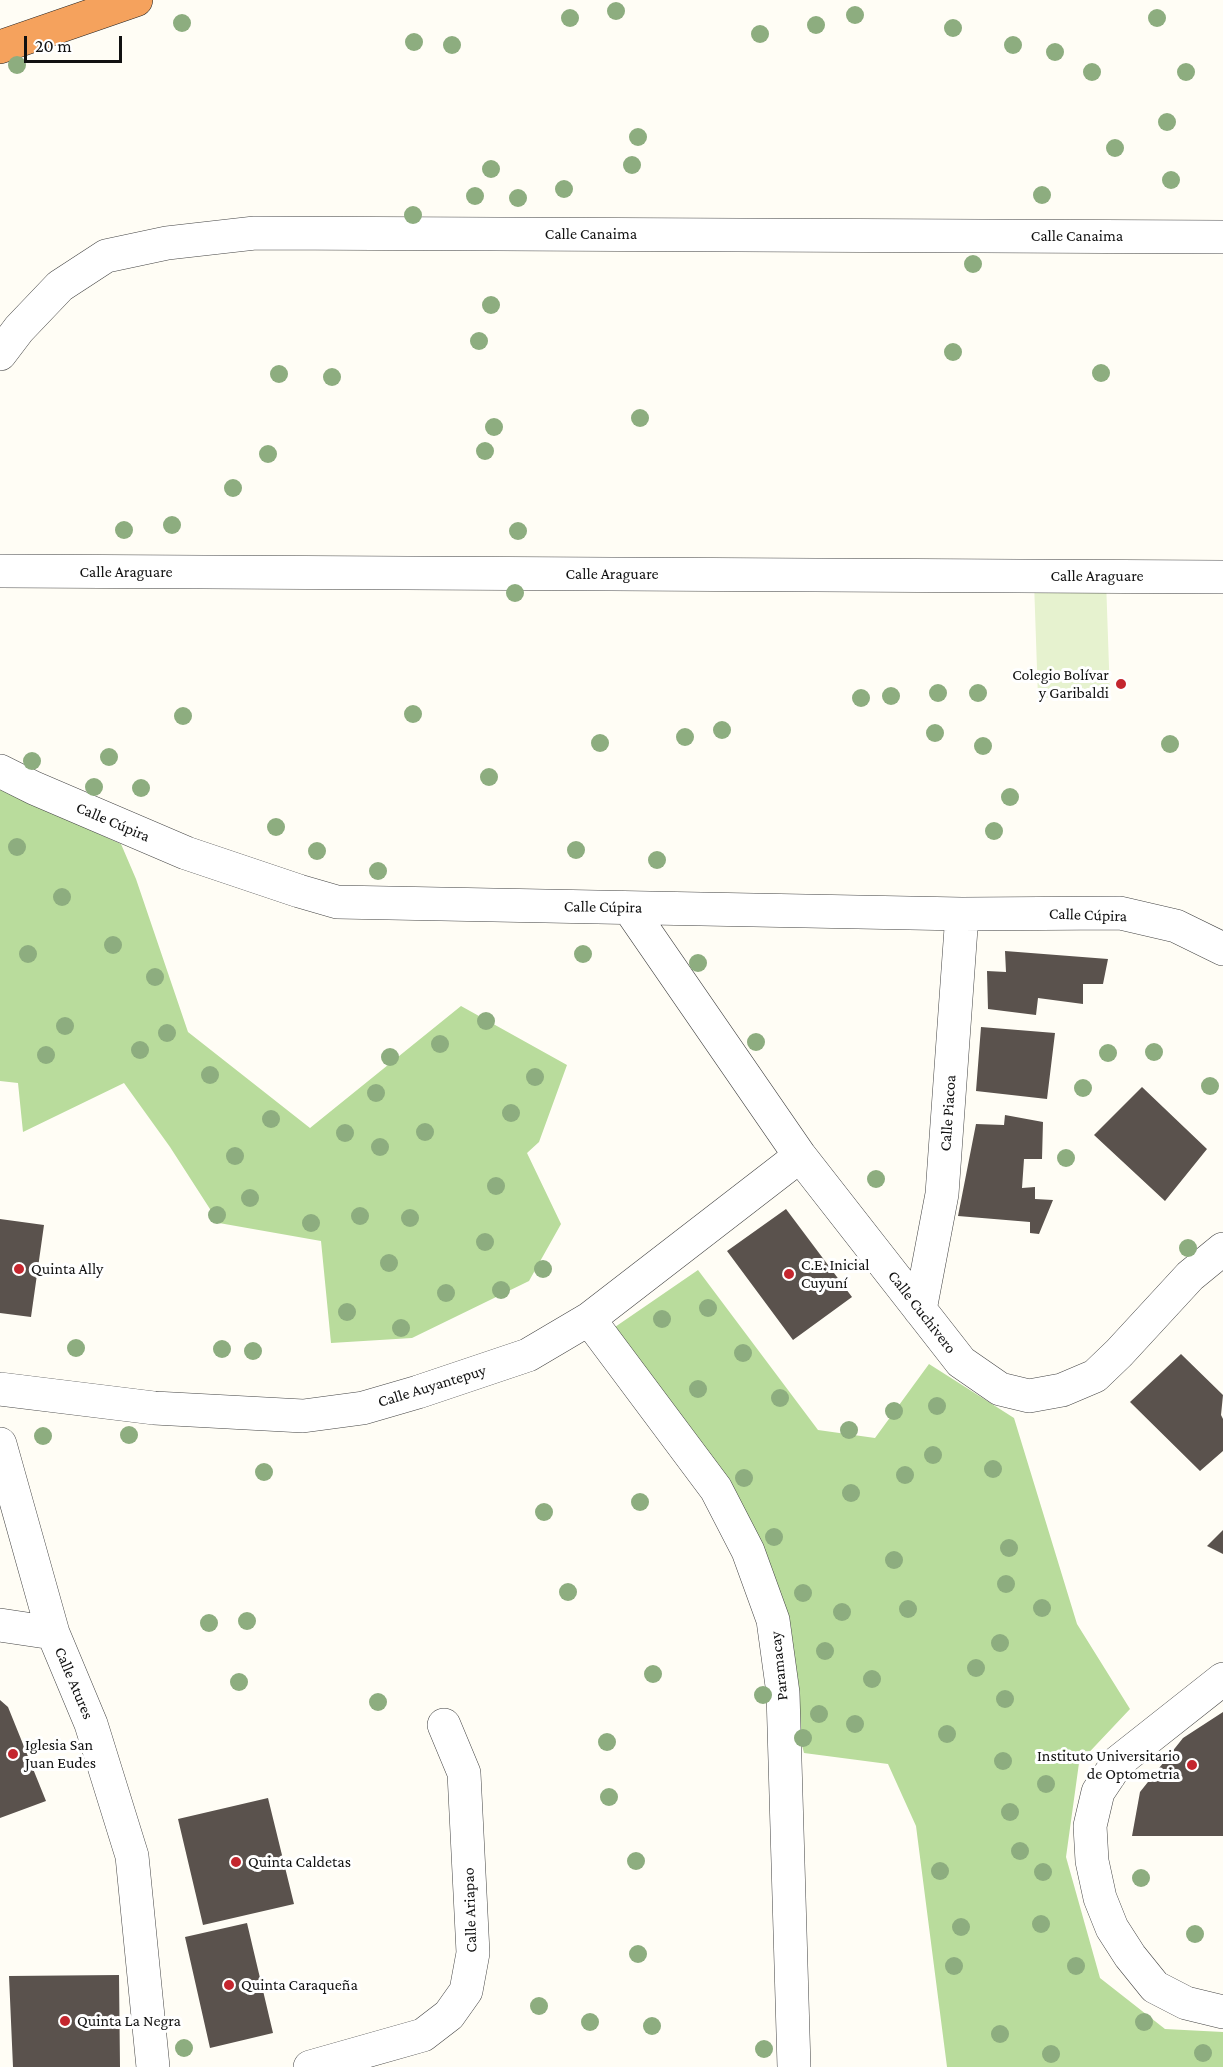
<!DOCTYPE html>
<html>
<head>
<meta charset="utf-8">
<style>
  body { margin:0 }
  #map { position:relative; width:1223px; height:2067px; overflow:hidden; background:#fffdf5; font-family:"Crimson Pro",serif }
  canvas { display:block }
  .scale { position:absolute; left:24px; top:36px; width:98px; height:27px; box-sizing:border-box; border:3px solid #111; border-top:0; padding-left:8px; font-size:18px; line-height:21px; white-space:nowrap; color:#111; -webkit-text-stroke:4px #fff; paint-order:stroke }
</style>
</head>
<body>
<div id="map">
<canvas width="1223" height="2067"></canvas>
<div class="scale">20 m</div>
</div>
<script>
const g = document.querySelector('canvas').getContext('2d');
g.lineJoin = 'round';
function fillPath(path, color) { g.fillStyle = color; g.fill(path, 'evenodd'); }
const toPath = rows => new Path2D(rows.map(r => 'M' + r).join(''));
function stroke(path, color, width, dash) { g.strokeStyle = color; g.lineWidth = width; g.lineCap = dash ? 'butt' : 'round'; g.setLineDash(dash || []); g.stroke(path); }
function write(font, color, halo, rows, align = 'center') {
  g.font = font + ' "Crimson Pro",serif'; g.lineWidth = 6; g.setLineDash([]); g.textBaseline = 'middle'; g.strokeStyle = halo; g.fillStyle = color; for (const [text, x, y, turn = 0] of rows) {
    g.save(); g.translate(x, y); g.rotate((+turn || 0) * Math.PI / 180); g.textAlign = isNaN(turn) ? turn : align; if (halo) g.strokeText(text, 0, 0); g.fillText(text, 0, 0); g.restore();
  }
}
const forest = toPath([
  [0,789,121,844,136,879,188,1032,310,1128,461,1006,567,1065,539,1142,527,1153,561,1224,529,1281,412,1338,331,1343,321,1241,219,1223,170,1147,124,1083,23,1132,18,1083,0,1081],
  [698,1270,818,1430,875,1438,929,1364,1014,1418,1077,1624,1130,1709,1079,1763,1066,1857,1100,1978,1165,2029,1223,2032,1223,2067,947,2067,916,1826,888,1764,804,1753,741,1513,615,1327]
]);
const pitch = toPath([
  [1106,580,1110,696,1038,698,1034,582]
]);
const building = toPath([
  [1005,951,1108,959,1103,984,1083,984,1083,1004,1038,998,1036,1015,988,1009,987,971,1006,972],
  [981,1027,1055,1033,1047,1099,976,1091],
  [1142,1087,1207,1149,1165,1201,1094,1135],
  [1005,1115,1043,1122,1042,1159,1024,1159,1022,1188,1035,1187,1035,1199,1053,1200,1039,1234,1030,1233,1030,1222,958,1216,976,1124,1004,1125],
  [786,1209,852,1297,793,1340,727,1251],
  [0,1219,44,1225,31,1317,0,1313],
  [1181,1354,1223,1395,1221,1415,1223,1419,1223,1451,1200,1471,1130,1402],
  [1223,1530,1223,1554,1207,1546],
  [0,1700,8,1707,46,1801,0,1818],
  [1223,1712,1223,1836,1132,1836,1140,1792,1183,1738],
  [268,1798,294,1904,203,1925,178,1819],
  [247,1923,273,2033,210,2048,185,1937],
  [119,1975,120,2067,13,2067,9,1976]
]);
const minor = toPath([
  [0,354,19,329,60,286,106,256,167,243,255,233,1223,237],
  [0,571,1223,577],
  [0,771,34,788,186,853,299,891,337,902,962,914,1120,913,1176,926,1223,949],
  [629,908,800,1156,961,1362,1000,1389,1029,1396,1062,1390,1095,1376,1119,1353,1190,1276,1223,1249],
  [920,1310,942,1194,962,914],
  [589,1319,716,1489,748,1551,773,1620,783,1693,794,2067],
  [0,1389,154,1408,303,1416,363,1408,418,1392,528,1355,589,1319,800,1156],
  [0,1444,53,1633,91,1724,132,1856,153,2067],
  [0,1625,53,1633],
  [1223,1679,1118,1762,1098,1792,1090,1826,1092,1861,1100,1898,1112,1928,1130,1956,1155,1987,1186,2003,1223,2012],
  [310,2067,423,2035,449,2015,466,1991,473,1953,464,1773,444,1725]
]);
const highway = toPath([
  [0,47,136,0]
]);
const trees = [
  [616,11],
  [855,15],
  [570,18],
  [1157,18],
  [182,23],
  [816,25],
  [953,28],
  [760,34],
  [414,42],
  [452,45],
  [1013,45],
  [1055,52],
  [17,65],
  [1092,72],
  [1186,72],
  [1167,122],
  [638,137],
  [1115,148],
  [632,165],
  [491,169],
  [1171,180],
  [564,189],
  [1042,195],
  [475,196],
  [518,198],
  [413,215],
  [973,264],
  [491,305],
  [479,341],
  [953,352],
  [1101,373],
  [279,374],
  [332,377],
  [640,418],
  [494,427],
  [485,451],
  [268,454],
  [233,488],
  [172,525],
  [124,530],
  [518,531],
  [515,593],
  [938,693],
  [978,693],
  [891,696],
  [861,698],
  [413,714],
  [183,716],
  [722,730],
  [935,733],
  [685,737],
  [600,743],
  [1170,744],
  [983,746],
  [109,757],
  [32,761],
  [489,777],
  [94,787],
  [141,788],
  [1010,797],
  [276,827],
  [994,831],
  [17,847],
  [576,850],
  [317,851],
  [657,860],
  [378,871],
  [62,897],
  [113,945],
  [28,954],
  [583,954],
  [698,963],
  [155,977],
  [486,1021],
  [65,1026],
  [167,1033],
  [756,1042],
  [440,1044],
  [140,1050],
  [1154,1052],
  [1108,1053],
  [46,1055],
  [390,1057],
  [210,1075],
  [535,1077],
  [1210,1086],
  [1083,1088],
  [376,1093],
  [511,1113],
  [271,1119],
  [425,1132],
  [345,1133],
  [380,1147],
  [235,1156],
  [1066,1158],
  [876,1179],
  [496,1186],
  [250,1198],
  [217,1215],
  [360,1216],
  [410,1218],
  [311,1223],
  [485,1242],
  [1188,1248],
  [389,1263],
  [543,1269],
  [501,1290],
  [446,1293],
  [708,1308],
  [347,1312],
  [662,1319],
  [401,1328],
  [76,1348],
  [222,1349],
  [253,1351],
  [743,1353],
  [698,1389],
  [780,1398],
  [937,1406],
  [894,1411],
  [849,1430],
  [129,1435],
  [43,1436],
  [933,1455],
  [993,1469],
  [264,1472],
  [905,1475],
  [744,1478],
  [851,1493],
  [640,1502],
  [544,1512],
  [774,1537],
  [1009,1548],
  [894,1560],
  [1006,1584],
  [568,1592],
  [803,1593],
  [1042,1608],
  [908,1609],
  [842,1612],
  [247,1621],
  [209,1623],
  [1000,1643],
  [825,1651],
  [976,1668],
  [653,1674],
  [872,1679],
  [239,1682],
  [763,1695],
  [1005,1699],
  [378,1702],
  [819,1714],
  [855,1724],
  [947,1734],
  [803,1738],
  [607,1742],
  [1003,1761],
  [1046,1784],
  [609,1797],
  [1010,1812],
  [1020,1851],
  [636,1861],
  [940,1871],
  [1043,1872],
  [1141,1878],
  [1041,1924],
  [961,1927],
  [1195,1934],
  [638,1954],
  [954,1966],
  [1076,1966],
  [539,2006],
  [590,2022],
  [1144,2022],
  [652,2026],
  [1000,2034],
  [184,2048],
  [764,2049],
  [1203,2053],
  [1051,2054]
];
const markers = [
  [1121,684,6,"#c4262e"],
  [19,1269,6,"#c4262e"],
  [789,1274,6,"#c4262e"],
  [13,1754,6,"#c4262e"],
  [1192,1765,6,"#c4262e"],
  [236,1862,6,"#c4262e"],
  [229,1985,6,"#c4262e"],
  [65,2021,6,"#c4262e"]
];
const streetNames = [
  ["Calle Canaima",591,234],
  ["Calle Canaima",1077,236],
  ["Calle Araguare",126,572],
  ["Calle Araguare",612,574],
  ["Calle Araguare",1097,576],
  ["Calle Cúpira",113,822,23],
  ["Calle Cúpira",603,907,1],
  ["Calle Cúpira",1088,915,2],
  ["Calle Piacoa",948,1113,-86],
  ["Calle Cuchivero",922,1312,52],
  ["Calle Auyantepuy",432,1386,-17],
  ["Paramacay",779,1666,-96],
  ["Calle Atures",74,1683,67],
  ["Calle Ariapao",470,1910,-92]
];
const poiNames = [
  ["Colegio Bolívar",1109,675,"right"],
  ["y Garibaldi",1109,693,"right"],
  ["C.E. Inicial",801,1265],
  ["Cuyuní",801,1283],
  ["Quinta Ally",31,1269],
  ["Iglesia San",25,1745],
  ["Juan Eudes",25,1763],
  ["Instituto Universitario",1180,1756,"right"],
  ["de Optometria",1180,1774,"right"],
  ["Quinta Caldetas",248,1862],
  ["Quinta Caraqueña",241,1985],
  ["Quinta La Negra",77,2021]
];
fillPath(forest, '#b9dc9c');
fillPath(pitch, '#e6f2cf');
fillPath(building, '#5a524d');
stroke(minor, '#444', 34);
stroke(highway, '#222', 34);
stroke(minor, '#fff', 33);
stroke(highway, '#f5a25d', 33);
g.fillStyle = '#8dad7f';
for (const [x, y] of trees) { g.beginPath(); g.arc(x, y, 9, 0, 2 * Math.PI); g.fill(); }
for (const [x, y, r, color] of markers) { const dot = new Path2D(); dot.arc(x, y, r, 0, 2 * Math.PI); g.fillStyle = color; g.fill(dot); stroke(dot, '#fff', 2); }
write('16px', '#111', '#fff', streetNames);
write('16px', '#111', '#fff', poiNames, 'left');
</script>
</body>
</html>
